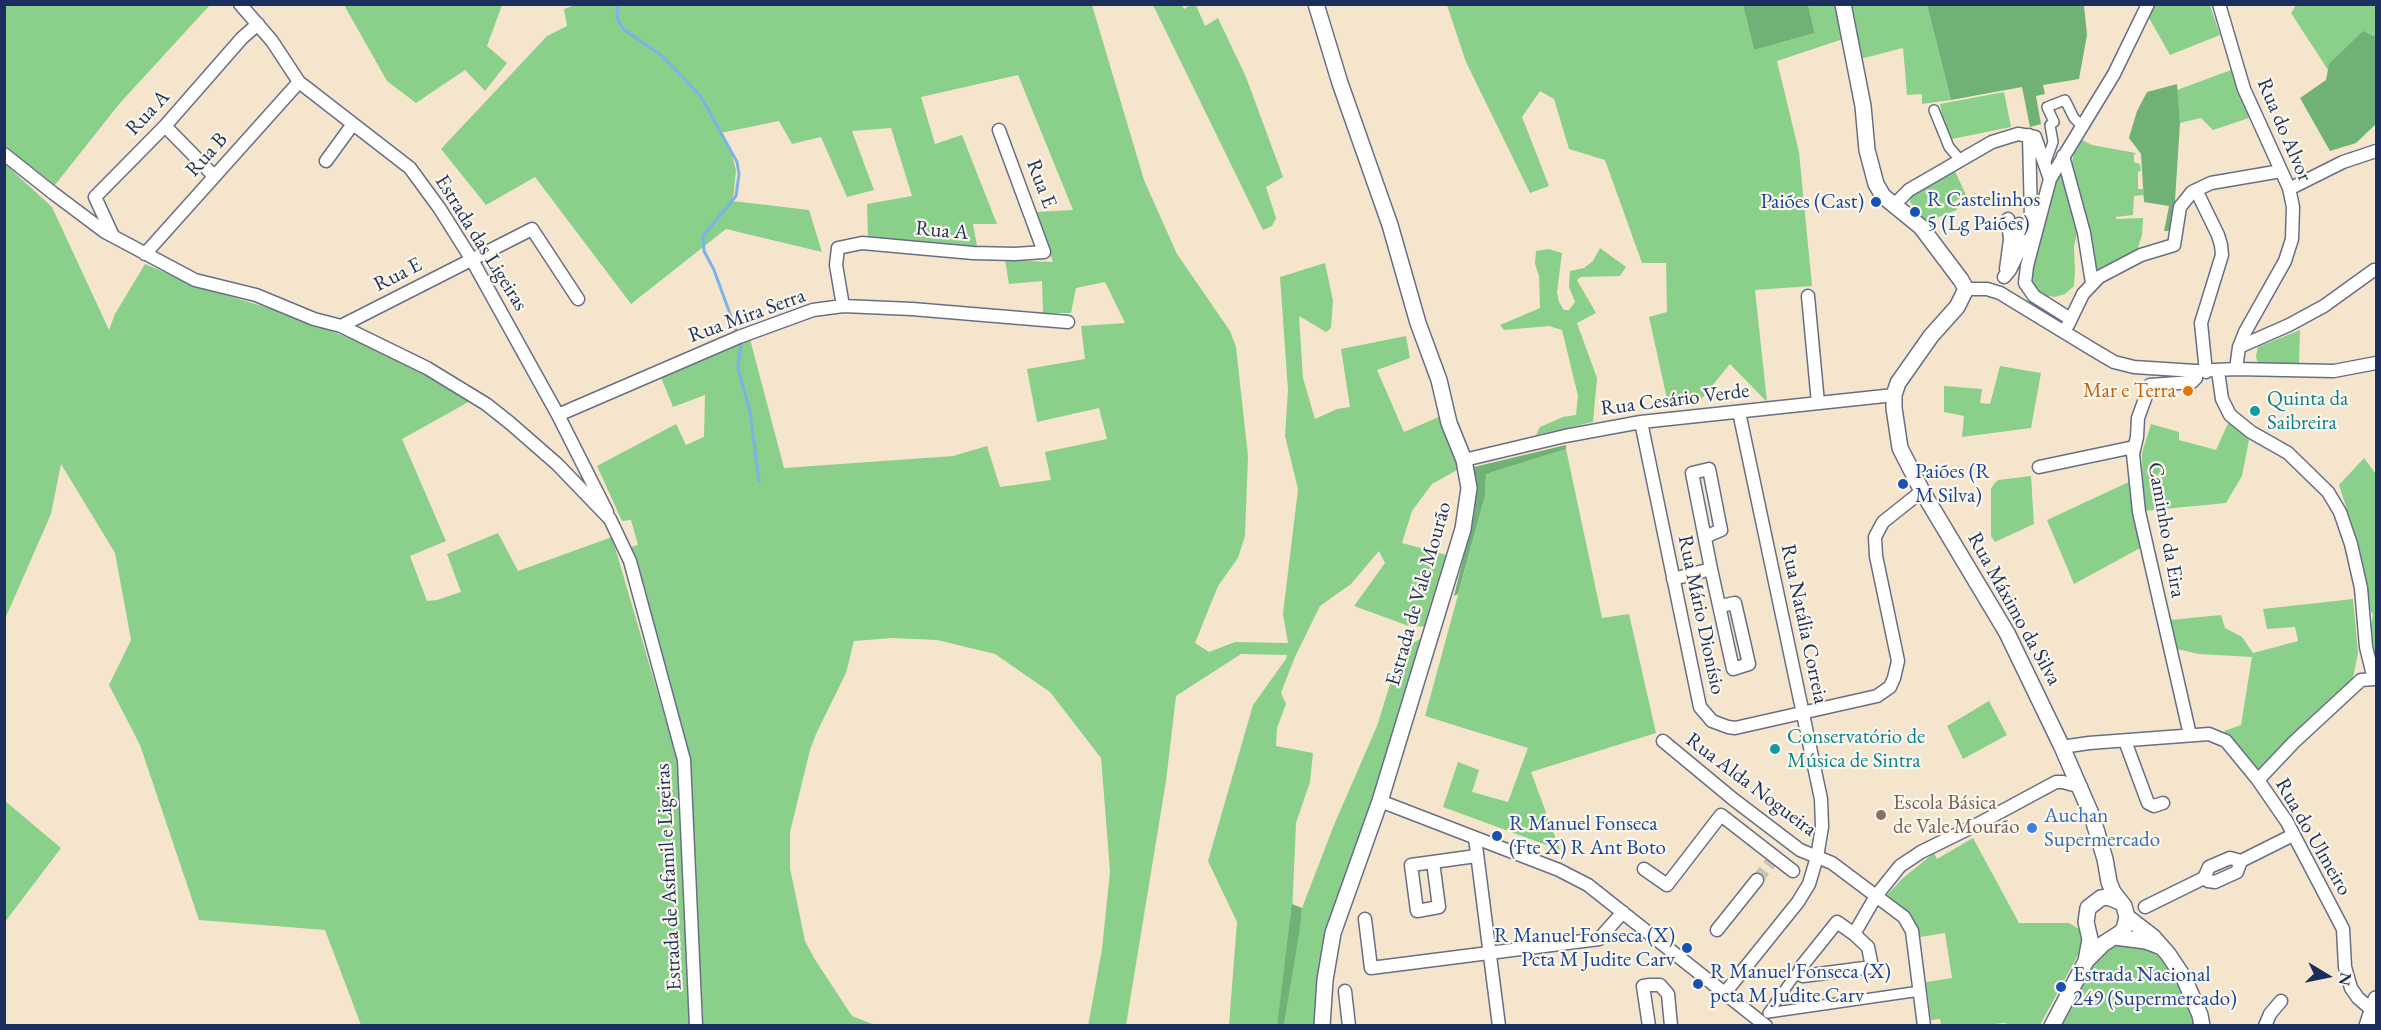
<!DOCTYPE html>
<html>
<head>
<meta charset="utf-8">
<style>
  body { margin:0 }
  #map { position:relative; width:2381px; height:1030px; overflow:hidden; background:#f6e5cd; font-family:"EB Garamond",serif }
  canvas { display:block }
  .frame { position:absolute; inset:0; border:6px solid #1b2f5e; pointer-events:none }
  .north { position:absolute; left:2297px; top:946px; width:60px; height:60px; -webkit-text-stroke:4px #fbf7ec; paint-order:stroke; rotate:100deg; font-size:16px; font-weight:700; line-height:24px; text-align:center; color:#1b2f5e }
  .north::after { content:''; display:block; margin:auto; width:21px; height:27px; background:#1b2f5e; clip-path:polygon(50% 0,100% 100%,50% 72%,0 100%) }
</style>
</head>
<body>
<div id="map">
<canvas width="2381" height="1030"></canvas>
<div class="frame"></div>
<div class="north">N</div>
</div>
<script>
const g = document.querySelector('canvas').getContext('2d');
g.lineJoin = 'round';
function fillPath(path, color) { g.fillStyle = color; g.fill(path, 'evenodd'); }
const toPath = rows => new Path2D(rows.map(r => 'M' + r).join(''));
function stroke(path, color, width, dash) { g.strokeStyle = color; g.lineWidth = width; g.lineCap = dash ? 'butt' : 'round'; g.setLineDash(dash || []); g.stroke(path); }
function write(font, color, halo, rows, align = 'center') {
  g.font = font + ' "EB Garamond",serif'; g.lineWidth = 4.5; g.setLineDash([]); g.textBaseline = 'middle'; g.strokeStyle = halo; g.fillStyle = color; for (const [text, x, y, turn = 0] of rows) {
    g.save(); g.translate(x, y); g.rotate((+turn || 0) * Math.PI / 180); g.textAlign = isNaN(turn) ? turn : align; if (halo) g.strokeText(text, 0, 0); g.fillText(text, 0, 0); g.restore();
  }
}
const green = toPath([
  [2155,4,2210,5,2220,35,2170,55,2149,18],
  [4,5,5,4,210,5,120,103,55,185,5,146],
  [344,5,502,5,487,46,507,63,485,91,465,70,416,103,387,81],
  [575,5,1092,5,1144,180,1177,254,1230,331,1236,347,1248,456,1245,536,1238,558,1218,586,1195,643,1209,652,1235,642,1288,643,1283,614,1298,489,1285,436,1288,390,1280,277,1325,263,1333,301,1331,328,1326,332,1299,316,1303,378,1315,419,1337,409,1350,407,1341,349,1406,336,1410,358,1377,370,1404,432,1441,416,1459,469,1432,484,1412,511,1402,543,1447,555,1426,627,1406,625,1354,606,1385,563,1379,551,1351,584,1320,606,1294,659,1281,693,1286,704,1277,728,1276,746,1313,753,1310,782,1296,823,1292,915,1277,1025,1229,1025,1237,922,1208,861,1253,705,1286,659,1287,655,1241,654,1176,696,1166,781,1126,1025,1088,1026,1102,949,1110,871,1101,758,1050,692,995,654,937,640,892,638,854,641,846,673,816,734,810,750,790,832,790,868,805,941,814,958,852,1016,875,1025,703,1025,691,769,689,755,630,547,638,545,631,520,622,521,597,466,676,424,686,445,704,437,705,395,673,407,660,375,750,339,784,468,953,456,987,446,1000,487,1051,480,1045,452,1107,439,1099,408,1037,422,1027,369,1085,359,1081,326,1125,323,1105,282,1076,288,1071,313,1043,313,1042,281,1009,284,1005,260,1053,262,1036,212,1073,210,1018,75,921,97,935,144,962,135,997,224,973,224,977,246,954,249,868,241,867,204,912,196,891,128,852,131,874,190,847,197,821,137,792,144,779,121,721,133,731,152,736,170,733,201,809,210,822,252,726,229,631,304,535,177,486,205,441,149,547,36,567,26,564,9],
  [1153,5,1182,5,1184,9,1191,5,1196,5,1205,26,1218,18,1246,77,1283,177,1266,187,1276,218,1272,226,1263,230],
  [1447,5,1743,5,1754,50,1815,33,1808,5,1838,5,1843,39,1777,61,1799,152,1812,286,1755,290,1767,402,1730,364,1699,402,1669,408,1649,317,1667,312,1666,263,1642,263,1605,160,1569,149,1554,99,1540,91,1522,117,1549,186,1530,193,1466,62],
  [1850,5,1927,5,1951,100,1922,104,1922,94,1907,95,1903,48,1860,59],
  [2296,5,2376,5,2376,35,2330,64,2328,70,2291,13],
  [2231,70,2249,118,2213,130,2201,118,2180,123,2177,90],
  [2004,92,2011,127,1947,140,1940,104],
  [2082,140,2092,145,2136,153,2134,155,2134,162,2140,164,2141,171,2138,172,2138,189,2143,189,2144,195,2134,196,2133,215,2116,217,2116,219,2143,218,2142,235,2137,251,2096,275,2070,168,2075,151],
  [5,164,52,207,109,330,115,314,145,264,202,288,279,311,370,346,472,400,402,439,446,541,410,556,427,601,437,600,461,592,447,554,498,533,518,571,612,537,680,769,691,1025,361,1025,325,930,199,920,140,745,109,685,131,640,115,553,61,464,51,514,5,619],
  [2061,168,2077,233,2074,247,2075,272,2074,286,2065,294,2055,297,2047,296,2039,291,2033,286,2032,275,2056,180],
  [1954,169,1966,195,1954,202,1957,210,1926,222,1910,202,1912,193],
  [1600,248,1626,267,1620,276,1581,277,1577,280,1596,313,1577,323,1597,378,1593,422,1536,435,1540,427,1563,417,1576,415,1578,396,1562,330,1549,326,1504,330,1500,325,1540,308,1539,276,1535,264,1536,251,1549,249,1562,253,1557,292,1559,302,1564,310,1569,310,1575,302,1569,287,1570,271,1584,268,1593,261],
  [2300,330,2299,364,2261,363,2257,361,2256,356,2258,347],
  [2000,366,2041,373,2031,428,1962,437,1964,416,1944,412,1944,386,1982,389,1980,403,1990,404],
  [2229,421,2249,440,2242,476,2226,503,2143,511,2142,453,2151,424,2179,432,2179,440,2216,450],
  [1566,449,1602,618,1629,614,1656,733,1531,772,1560,850,1443,807,1458,762,1479,770,1472,792,1508,802,1528,748,1425,716,1485,496,1486,474],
  [2364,458,2376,474,2376,663,2371,627,2373,614,2370,610,2360,550,2339,485],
  [2031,476,2034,524,1995,542,1991,536,1991,489,1994,484,1998,480],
  [2131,481,2142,547,2074,584,2047,520],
  [2353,599,2358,653,2352,683,2261,770,2256,771,2224,731,2241,725,2252,657,2199,654,2177,649,2170,620,2221,615,2225,628,2242,637,2253,653,2298,641,2295,627,2267,629,2263,609],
  [1422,638,1372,807,1337,896,1326,933,1315,1008,1316,1025,1284,1026,1302,908,1334,825,1377,726,1401,649],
  [1989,701,2007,735,1963,759,1947,726],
  [5,801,61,848,5,922],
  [1973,838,2019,923,2069,923,2079,929,2082,940,2079,953,2040,1025,2017,1025,2003,1023,1986,1025,1941,1025,1940,1019,1931,1020,1926,982,1952,978,1945,933,1920,937,1914,920,1909,913,1887,895,1902,879,1934,853,1937,859],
  [2124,944,2143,946,2163,960,2188,1001,2196,1026,2062,1026,2082,983,2100,954,2113,946]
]);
const forest = toPath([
  [1743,5,1808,5,1815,33,1754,50],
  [1927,5,2084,5,2087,35,2079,79,2043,85,2045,94,2036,96,2041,124,2030,127,2022,87,1951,100],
  [2363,31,2373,36,2376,35,2376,124,2356,143,2330,151,2300,98,2326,80,2329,64],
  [2177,84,2180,123,2173,231,2164,231,2169,206,2144,202,2141,154,2129,138,2137,111,2147,92],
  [1566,445,1566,449,1486,474,1485,496,1458,594,1454,596,1475,510,1474,467],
  [1292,904,1302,908,1300,928,1284,1025,1277,1025]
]);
const stream = toPath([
  [618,4,617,18,623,29,661,55,700,95,737,162,739,174,736,196,703,236,704,251,714,270,736,330],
  [741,344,738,368,750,412,759,481]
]);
const minorTunnel = toPath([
  [1757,880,1771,862]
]);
const pedestrian = toPath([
  [1934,110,1949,147,1961,161],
  [2045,164,2053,142,2050,125,2054,122,2047,107,2065,100,2074,118,2082,126],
  [1768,1013,1920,991],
  [1768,1013,1801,967]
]);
const minor = toPath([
  [240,4,272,41,299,82,410,168,440,209,472,260,558,415,607,512],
  [2219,4,2244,89,2289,188,2293,207,2292,239,2285,261,2245,332,2239,347,2236,369],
  [165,126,214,176],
  [4,154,53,193,105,232,195,280,256,295,314,319,341,326,427,368,486,404,510,423,557,464,610,519,630,561,684,760,696,1026],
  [2063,156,2084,233,2092,283],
  [326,161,353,124],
  [2289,189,2343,162,2376,151],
  [2196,190,2218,235,2221,245,2222,255,2201,323,2206,372],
  [1894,205,1909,190,1992,142,2018,134,2035,137,2050,179],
  [2019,224,2020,247],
  [113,236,95,197,165,126,242,38,258,24],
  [145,254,299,82],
  [2006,269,2010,240,2008,219],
  [2004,277,2010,270,2027,235,2031,218,2029,135],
  [1966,289,1987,289,2000,293,2092,349,2114,362,2134,367,2195,371,2236,369,2334,371,2376,363],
  [1808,296,1818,403],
  [843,306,836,265,838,248,862,243,973,253,1015,254,1044,252,999,130],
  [2069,318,2034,296,2025,283,2027,266,2050,179,2114,74,2148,4],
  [2068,325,2083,294,2099,277,2141,255,2174,245,2180,207,2192,192,2211,183,2281,171],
  [341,326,532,229,578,299],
  [2239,347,2289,325,2324,306,2374,270],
  [2218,371,2222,399,2230,415,2251,432,2288,453,2328,492,2340,512,2351,544,2361,588,2366,647,2374,679,2361,680,2294,742,2258,780],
  [558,415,739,337,813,310,843,306,912,309,1068,322],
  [1641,422,1700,707,1712,721,1728,727,1735,728,1877,696,1890,687,1894,678,1898,661,1876,556,1875,537,1883,522,1922,491],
  [1464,460,1565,436,1641,422,1894,395],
  [2039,467,2134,447],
  [1711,569,1733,669,1749,664,1735,603,1720,606],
  [1673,579,1711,569,1692,473,1709,469,1721,530,1705,537],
  [2190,735,2139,512,2133,454,2137,437,2138,418,2150,385,2192,382,2196,378,2195,371],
  [1663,741,1733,799,1800,850,1832,863,1904,917,1912,931,1924,1026],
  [2125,741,2148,803,2154,806,2163,803],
  [2062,747,2089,743,2209,734,2226,741,2258,780,2287,822,2343,929,2345,967,2351,988,2358,998,2372,1010],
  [1380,801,1559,870,1588,885,1766,1026],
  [1475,838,1499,1026],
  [2241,861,2293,835],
  [1433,862,1439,907,1417,911,1411,865,1433,862,1476,856],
  [1644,869,1667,885,1721,815,1793,871],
  [2145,907,2204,878,2209,867,2230,858,2241,861,2237,872,2215,882,2208,881,2204,878],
  [1365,919,1371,968,1599,939,1623,912],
  [1717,930,1757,880],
  [1854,934,1868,947,1872,967,1803,976,1801,967,1837,922,1854,934,1876,896,1900,866,1921,852,1978,824,2056,782,2063,782,2081,787],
  [1345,991,1349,1026],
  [1724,994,1798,902,1809,884,1817,857,1822,827,1821,799,1739,412],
  [1649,1026,1643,986,1650,985,1660,985,1668,994,1671,1026],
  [2265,1026,2270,1014,2281,1001]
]);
const tertiary = toPath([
  [1316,4,1340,83,1390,225,1418,323,1439,380,1449,423,1464,460,1469,488,1463,529,1380,801,1333,933,1325,980,1322,1026],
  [1843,4,1863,106,1867,150,1876,184,1883,196,1921,227,1961,280,1966,289,1957,307,1931,336,1898,383,1894,395,1894,408,1900,448,1922,491,2007,633,2062,747,2092,816,2105,859,2109,882,2113,892,2124,906,2127,917,2124,929,2120,933,2103,944,2086,961],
  [2127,917,2153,937,2168,954,2184,978,2200,1015,2202,1026],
  [2115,937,2146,941,2159,946],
  [2052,1026,2086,961,2090,939,2086,922,2088,908,2101,898,2108,897,2120,902],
  [2367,1026,2376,999]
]);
const markers = [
  [1876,202,6,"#1a4fb4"],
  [1915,212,6,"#1a4fb4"],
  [2188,391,6,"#e8710a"],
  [2255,411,6,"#0f9aa8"],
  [1903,484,6,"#1a4fb4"],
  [1775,749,6,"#0f9aa8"],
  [1881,815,6,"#8d6e63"],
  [2032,828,6,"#3f7fe0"],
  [1497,836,6,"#1a4fb4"],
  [1687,948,6,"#1a4fb4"],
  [1698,984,6,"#1a4fb4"],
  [2061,987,6,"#1a4fb4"]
];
const streetNames = [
  ["Rua A",148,113,-47],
  ["Rua do Alvor",2284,130,67],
  ["Rua B",207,155,-48],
  ["Rua E",1041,184,69],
  ["Rua A",942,231,5],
  ["Estrada das Ligeiras",481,243,58],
  ["Rua E",398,275,-27],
  ["Rua Mira Serra",747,316,-20],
  ["Rua Cesário Verde",1675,400,-7],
  ["Caminho da Eira",2166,530,80],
  ["Estrada de Vale Mourão",1419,594,-74],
  ["Rua Máximo da Silva",2014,609,61],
  ["Rua Mário Dionísio",1701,615,78],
  ["Rua Natália Correia",1804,624,78],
  ["Rua Alda Nogueira",1751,785,37],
  ["Rua do Ulmeiro",2313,837,60],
  ["Estrada de Asfamil e Ligeiras",669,877,-93]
];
const transitNames = [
  ["R Castelinhos",1927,200],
  ["5 (Lg Paiões)",1927,224],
  ["Paiões (Cast)",1864,202,"right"],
  ["Paiões (R",1915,472],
  ["M Silva)",1915,496],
  ["R Manuel Fonseca",1509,824],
  ["(Fte X) R Ant Boto",1509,848],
  ["R Manuel Fonseca (X)",1675,936,"right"],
  ["Pcta M Judite Carv",1675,960,"right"],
  ["R Manuel Fonseca (X)",1710,972],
  ["pcta M Judite Carv",1710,996],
  ["Estrada Nacional",2073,975],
  ["249 (Supermercado)",2073,999]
];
const foodNames = [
  ["Mar e Terra",2176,391]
];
const cultureNames = [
  ["Quinta da",2267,399],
  ["Saibreira",2267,423],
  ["Conservatório de",1787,737],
  ["Música de Sintra",1787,761]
];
const educationNames = [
  ["Escola Básica",1893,803],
  ["de Vale Mourão",1893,827]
];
const shopNames = [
  ["Auchan",2044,816],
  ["Supermercado",2044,840]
];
fillPath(green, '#8bd08a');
fillPath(forest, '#70b276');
stroke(stream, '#7bb2ea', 3);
stroke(minorTunnel, '#cac1b7', 12, [12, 6]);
stroke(pedestrian, '#686f85', 12);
stroke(minor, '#686f85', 15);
stroke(tertiary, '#686f85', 18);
stroke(pedestrian, '#fff', 9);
stroke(minor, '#fff', 12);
stroke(tertiary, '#fff', 15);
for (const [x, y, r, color] of markers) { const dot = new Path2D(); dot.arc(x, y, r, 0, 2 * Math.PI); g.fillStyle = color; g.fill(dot); stroke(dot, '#fbf7ec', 2); }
write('21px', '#1b2f5e', '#fbf7ec', streetNames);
write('21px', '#164399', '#fbf7ec', transitNames, 'left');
write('21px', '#c56008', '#fbf7ec', foodNames, 'right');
write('21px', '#0d838f', '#fbf7ec', cultureNames, 'left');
write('21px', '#785e54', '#fbf7ec', educationNames, 'left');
write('21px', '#366cbe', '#fbf7ec', shopNames, 'left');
</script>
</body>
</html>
